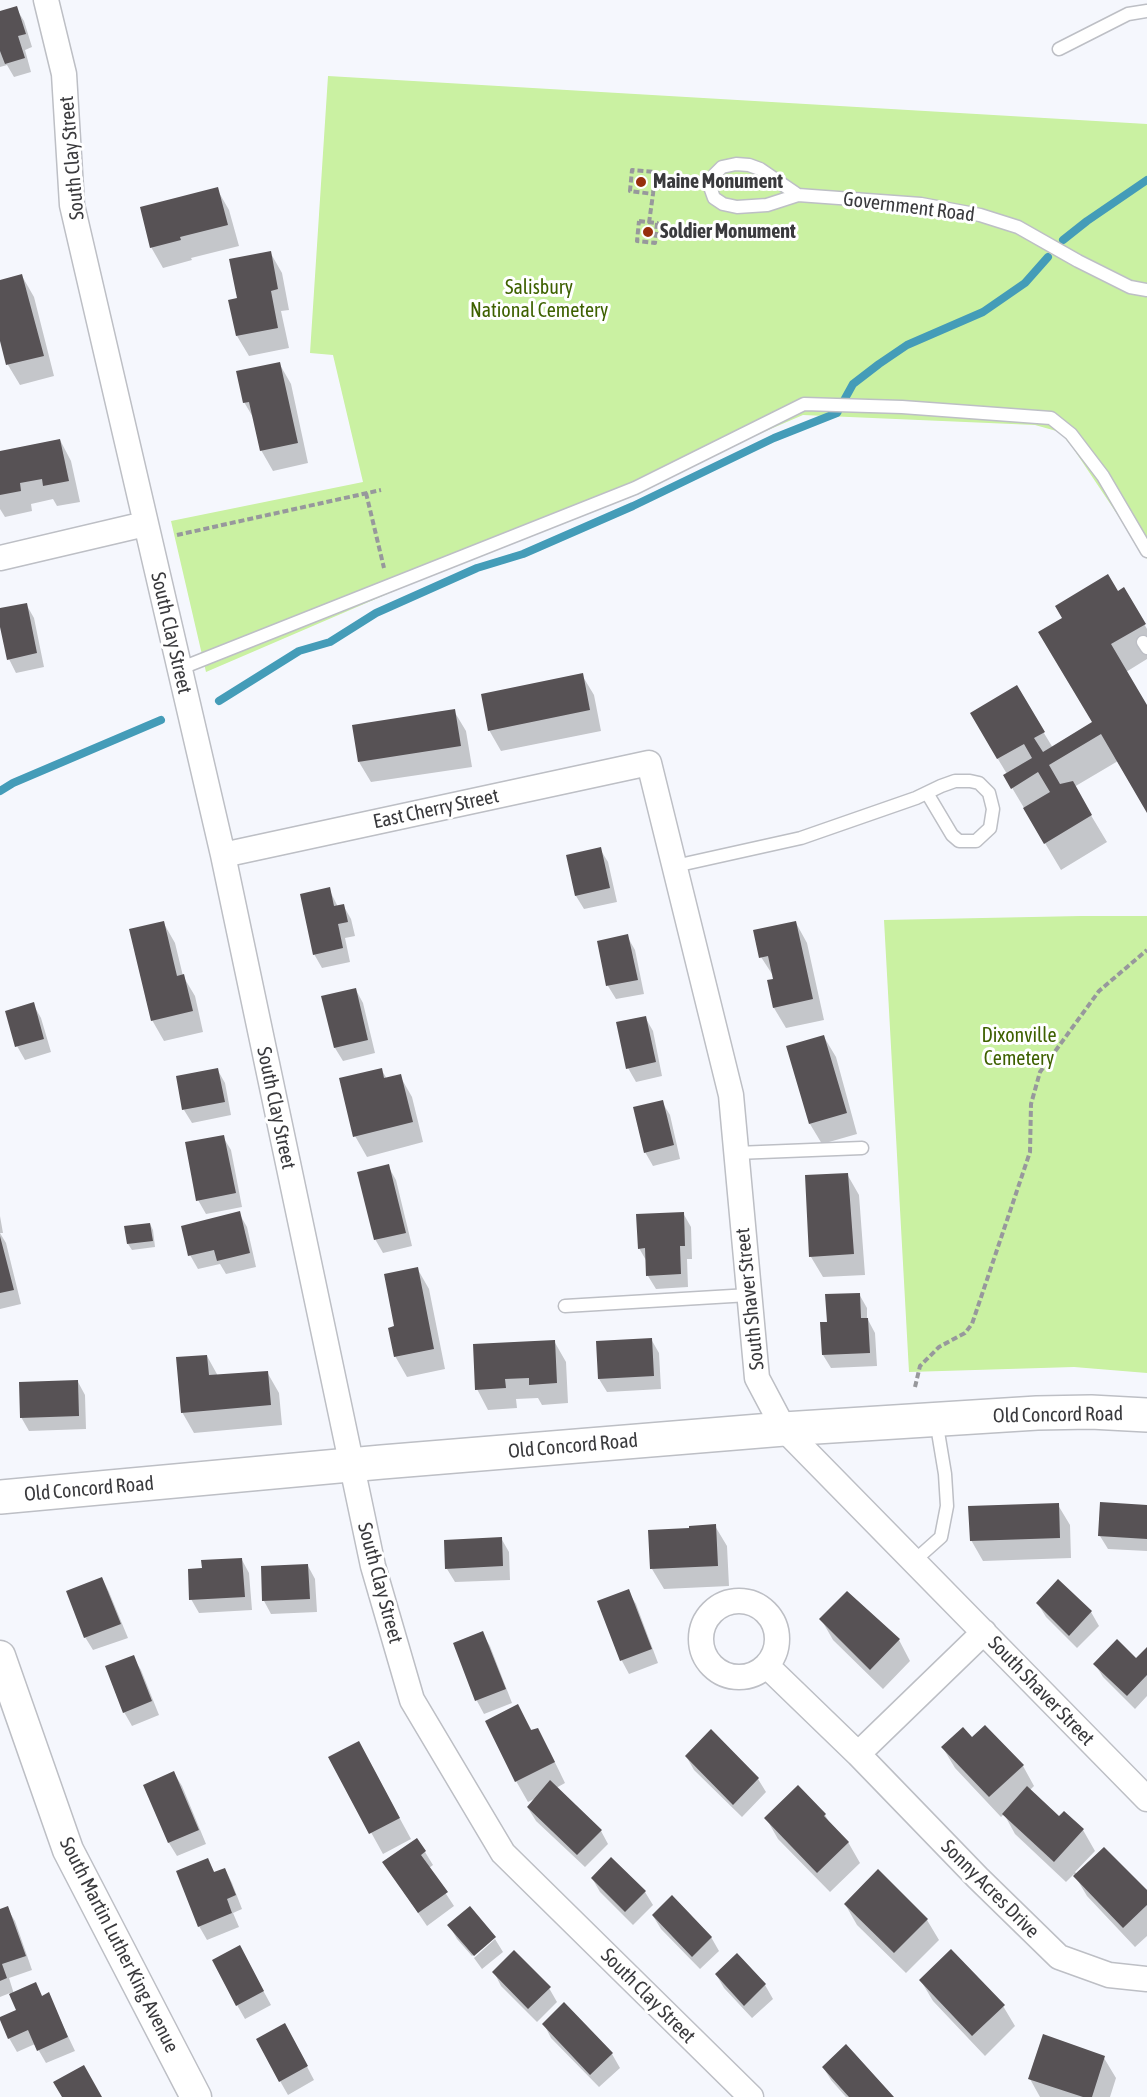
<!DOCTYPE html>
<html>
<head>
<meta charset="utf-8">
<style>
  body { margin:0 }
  canvas { display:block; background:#f5f7fd }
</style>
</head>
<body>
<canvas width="1147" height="2097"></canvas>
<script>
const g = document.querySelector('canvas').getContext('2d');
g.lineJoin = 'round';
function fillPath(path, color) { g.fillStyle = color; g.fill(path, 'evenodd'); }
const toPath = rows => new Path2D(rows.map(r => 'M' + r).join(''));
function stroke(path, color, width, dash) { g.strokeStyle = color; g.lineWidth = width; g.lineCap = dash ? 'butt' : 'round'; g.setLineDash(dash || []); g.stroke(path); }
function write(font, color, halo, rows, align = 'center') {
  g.font = font + ' "Asap Condensed",sans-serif'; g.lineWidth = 6; g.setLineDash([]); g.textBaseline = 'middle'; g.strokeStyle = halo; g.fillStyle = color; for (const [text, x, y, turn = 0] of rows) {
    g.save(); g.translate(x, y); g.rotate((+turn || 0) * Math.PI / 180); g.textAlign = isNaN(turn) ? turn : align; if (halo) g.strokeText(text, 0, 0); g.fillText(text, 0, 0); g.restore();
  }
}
const green = toPath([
  [328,76,1147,124,1147,559,1073,448,1060,432,1035,425,803,415,206,672,171,521,363,482,333,355,310,353],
  [1081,916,1147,916,1147,1373,1074,1367,909,1372,884,920]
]);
const shadow = toPath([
  [16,8,24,21,32,47,25,50,31,72,14,77,7,65,0,67,0,13],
  [217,189,229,210,239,246,191,258,192,260,163,268,151,247],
  [270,252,282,273,289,310,281,311,289,348,249,356,237,336,239,300],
  [22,276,34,297,54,376,20,385,8,365,0,335,0,282],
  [279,363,291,384,308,463,273,471,261,450,254,419,244,402],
  [60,440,71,461,80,502,57,506,53,499,31,504,32,511,5,517,0,509,0,453],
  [1124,589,1147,629,1147,659,1126,672,1147,708,1147,810,1118,761,1074,787,1107,842,1061,870,1005,776,1007,774,987,741,1016,687,1053,748,1094,723,1117,593],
  [26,604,34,618,44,667,16,673,9,659,0,620,0,610],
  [582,675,594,695,601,731,501,751,489,730],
  [454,711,466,731,472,767,371,782,359,762],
  [600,849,608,862,617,902,584,909,576,896,568,856],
  [329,889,338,907,343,905,351,919,355,936,345,938,350,962,322,968,314,954],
  [163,922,175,943,183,976,195,996,203,1032,164,1041,152,1020],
  [796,923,807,943,824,1020,786,1028,774,1008,774,977,761,957],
  [627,936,635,950,644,994,616,999,608,986,599,942],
  [356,990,363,1003,375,1053,343,1061,335,1048,323,997],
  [33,1004,41,1018,51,1052,25,1060,17,1046],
  [645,1017,653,1031,662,1076,636,1082,628,1068],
  [824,1037,836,1057,857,1134,822,1144,810,1124],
  [217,1069,225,1083,231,1115,192,1123,184,1110],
  [381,1069,387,1079,400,1076,412,1097,423,1142,367,1157,355,1136],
  [662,1102,670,1115,680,1159,653,1166,645,1152],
  [223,1137,231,1150,242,1207,206,1214,198,1200],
  [388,1166,396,1180,412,1246,383,1253,375,1239],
  [847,1174,859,1195,865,1275,823,1277,811,1257,806,1176],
  [239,1213,247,1227,256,1267,226,1274,220,1264,198,1269,190,1255],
  [683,1213,691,1227,692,1259,687,1259,688,1287,656,1289,648,1276,647,1262,639,1248],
  [0,1216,3,1233,0,1233,6,1243,21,1304,0,1309],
  [150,1224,153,1230,155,1247,132,1250,128,1244],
  [417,1268,429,1289,445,1369,407,1377,395,1356,396,1327],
  [859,1294,867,1308,867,1318,875,1333,877,1366,831,1368,823,1355,829,1323],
  [651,1339,659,1353,661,1389,607,1392,599,1379],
  [554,1341,566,1362,568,1403,542,1405,538,1398,516,1399,517,1408,488,1410,477,1389],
  [207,1356,218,1376,267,1372,279,1393,282,1425,194,1433,182,1412],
  [78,1382,85,1395,86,1429,29,1431,21,1417],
  [1058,1505,1070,1525,1071,1558,983,1561,971,1540],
  [1147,1507,1147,1551,1108,1549,1100,1536],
  [715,1526,727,1546,729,1586,664,1589,652,1569,691,1530],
  [501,1538,509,1552,510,1580,455,1582,447,1569],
  [242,1560,249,1573,252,1610,199,1613,191,1599,203,1569],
  [308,1566,315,1579,317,1612,271,1614,264,1601],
  [102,1578,109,1592,128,1638,93,1650,85,1637],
  [628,1591,636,1604,658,1663,629,1674,622,1661,599,1602],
  [1038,1604,1091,1612,1099,1626,1077,1648,1046,1617],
  [821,1619,899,1640,910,1661,883,1689,833,1640],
  [482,1633,490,1646,512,1703,484,1714,477,1701,455,1644],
  [1147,1651,1147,1696,1135,1709,1103,1677,1095,1664,1136,1660],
  [133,1657,141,1670,159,1715,132,1726,124,1712],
  [518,1706,532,1731,549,1750,565,1783,556,1788,601,1831,608,1844,585,1867,536,1821,528,1808,538,1797,528,1802,516,1781],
  [972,1739,1023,1766,1034,1786,1030,1790,1059,1818,1064,1813,1083,1830,1095,1851,1075,1872,1077,1874,1147,1893,1147,1936,1135,1947,1087,1896,1074,1874,1066,1882,1015,1834,1004,1814,1001,1817,955,1768,943,1748],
  [686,1756,758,1779,766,1792,742,1817,694,1770],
  [330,1758,370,1764,411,1839,383,1854],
  [174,1773,182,1786,206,1844,177,1856,169,1843,145,1785],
  [825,1815,831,1825,848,1842,860,1863,830,1892,778,1839,766,1818],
  [425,1852,433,1865,429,1868,454,1906,427,1926,384,1863],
  [207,1860,215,1873,225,1869,232,1883,242,1909,233,1913,239,1927,207,1940,199,1926,178,1872],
  [592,1878,645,1892,653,1905,633,1925,600,1892],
  [845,1904,927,1920,939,1940,906,1973,857,1925],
  [7,1908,15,1921,32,1970,9,1978,14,1994,43,1997,48,1994,75,2051,46,2063,35,2044,17,2052,9,2038,18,2011,10,1993,0,1997,0,1910],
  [653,1916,711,1937,719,1951,700,1969,661,1929],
  [449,1925,494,1937,472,1956,457,1939],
  [495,1939,503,1952,482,1969,474,1958],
  [737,1955,765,1985,773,1999,752,2018,724,1988,716,1974],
  [247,1961,271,2005,245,2019,237,2005],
  [494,1972,549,1988,557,2002,537,2022,501,1986],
  [921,1981,1003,2006,1015,2026,985,2056,933,2001],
  [564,2005,612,2054,620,2068,599,2087,551,2038,544,2024],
  [292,2038,314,2080,288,2095,280,2081],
  [1104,2058,1116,2078,1110,2097,1040,2097,1030,2079],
  [823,2067,892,2097,846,2097,831,2080]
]);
const stream = toPath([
  [1063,240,1087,221,1147,180],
  [219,701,299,651,330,642,376,613,477,568,523,554,633,506,774,438,837,413,853,384,879,364,907,345,983,312,1025,283,1048,257],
  [0,791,13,783,161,720]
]);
const building = toPath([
  [17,6,26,34,18,36,25,58,5,64,0,51,0,11],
  [218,187,228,225,180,237,181,240,150,248,140,207],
  [271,251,278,289,271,291,278,328,236,336,228,300,237,298,229,259],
  [22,274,44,356,6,365,0,341,0,280],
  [280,362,298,443,260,451,249,402,243,403,236,371],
  [60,439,69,481,43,486,42,479,20,483,21,491,0,495,0,451],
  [1108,574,1118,591,1124,587,1146,624,1111,644,1147,705,1147,813,1101,734,1049,765,1060,784,1073,781,1092,815,1044,844,1023,808,1050,792,1038,772,1011,789,1003,775,1032,758,1024,744,997,759,970,713,1017,685,1045,732,1034,738,1043,752,1092,722,1038,632,1062,618,1055,606],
  [27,603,37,653,7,660,0,627,0,608],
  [583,673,590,710,488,731,481,694],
  [455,709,461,746,358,762,352,725],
  [601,847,610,888,575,896,566,855],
  [330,887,334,906,344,904,348,922,338,924,343,948,313,955,300,894],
  [164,921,177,976,184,974,193,1011,151,1021,129,929],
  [796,921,813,999,773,1008,767,980,773,979,768,956,759,958,753,930],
  [628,934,638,980,606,986,597,941],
  [356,988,368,1040,334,1048,321,996],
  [34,1002,44,1039,15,1047,5,1011],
  [646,1016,656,1062,626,1069,616,1022],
  [824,1035,847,1113,809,1124,786,1046],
  [218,1068,225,1102,182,1110,176,1076],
  [382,1068,384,1078,401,1074,413,1122,353,1137,339,1078],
  [663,1100,674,1145,644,1153,633,1107],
  [224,1135,236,1193,196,1201,185,1142],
  [389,1164,406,1233,374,1240,357,1172],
  [848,1173,854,1254,809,1257,805,1175],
  [240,1211,250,1253,217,1261,214,1250,188,1256,181,1226],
  [684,1212,685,1246,680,1246,681,1274,646,1276,645,1248,638,1249,636,1214],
  [150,1223,153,1241,127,1244,124,1226],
  [0,1236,14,1290,0,1293],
  [418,1267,434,1349,394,1357,388,1328,394,1326,384,1274],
  [860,1293,861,1318,868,1318,870,1353,822,1355,820,1322,827,1322,825,1294],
  [652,1338,654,1376,598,1379,596,1341],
  [555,1340,557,1383,529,1385,529,1378,505,1379,506,1388,475,1390,473,1344],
  [207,1355,209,1375,268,1371,271,1405,181,1413,176,1357],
  [78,1380,79,1416,20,1418,19,1382],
  [1100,1502,1147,1505,1147,1539,1098,1536],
  [1059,1503,1060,1538,970,1541,968,1506],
  [716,1524,718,1566,650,1569,648,1530,689,1528,689,1526],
  [502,1537,503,1566,445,1569,444,1540],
  [242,1558,245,1597,189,1600,188,1569,202,1568,201,1560],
  [308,1564,310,1599,262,1601,261,1566],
  [102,1577,121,1624,84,1638,66,1591],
  [1058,1579,1092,1611,1069,1636,1036,1603],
  [629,1589,652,1649,620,1661,597,1601],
  [847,1591,900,1639,870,1670,819,1619],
  [483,1631,506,1689,475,1701,453,1643],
  [1117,1639,1136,1658,1147,1647,1147,1675,1127,1696,1093,1664],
  [134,1655,152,1701,123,1713,105,1666],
  [518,1704,531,1730,538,1728,555,1762,515,1782,485,1721],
  [985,1725,1024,1765,989,1797,941,1747,963,1727,972,1737],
  [711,1729,759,1778,733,1805,685,1756],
  [359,1741,400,1818,369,1834,328,1757],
  [174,1771,199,1830,168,1843,143,1785],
  [550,1780,602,1830,577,1855,527,1807],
  [798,1785,826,1814,824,1816,849,1842,817,1873,764,1818],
  [1027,1786,1059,1816,1064,1811,1084,1829,1054,1862,1002,1814],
  [417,1838,426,1851,421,1855,448,1892,418,1913,382,1862],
  [1104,1847,1147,1890,1147,1905,1123,1928,1073,1876],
  [611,1857,646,1891,625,1912,591,1878],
  [208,1858,214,1872,225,1868,236,1895,227,1899,232,1913,198,1927,176,1871],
  [878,1869,928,1919,894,1953,844,1904],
  [672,1895,712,1937,692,1957,652,1915],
  [8,1906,26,1956,2,1964,7,1978,0,1981,0,1909],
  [470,1906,496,1937,474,1956,447,1925],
  [240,1945,264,1991,236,2006,212,1960],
  [951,1949,1005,2005,972,2036,919,1980],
  [514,1950,551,1987,528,2009,492,1972],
  [737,1953,766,1984,744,2006,715,1974],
  [36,1982,42,1996,49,1992,68,2037,37,2051,28,2030,8,2039,0,2020,0,2017,16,2010,9,1994],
  [564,2002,613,2053,590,2075,542,2024],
  [285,2023,308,2066,279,2082,256,2039],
  [1043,2034,1105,2056,1092,2097,1083,2097,1028,2079],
  [846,2044,894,2097,849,2097,822,2067],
  [84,2065,102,2097,62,2097,53,2082]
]);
const path = toPath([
  [654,184,692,187],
  [639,221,657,223,655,243,637,241,639,221],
  [649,223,653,194,655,172,632,170,630,191,653,194],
  [366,493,384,568],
  [177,535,381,490],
  [915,1387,920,1366,939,1347,965,1333,972,1324,1030,1152,1031,1104,1040,1072,1099,991,1147,950]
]);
const service = toPath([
  [1059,49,1128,14,1147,11],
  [798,195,760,169,749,165,736,164,722,167,715,174,709,184,714,198,723,204,737,207,767,205,798,195,921,204,980,215,1018,227,1078,261,1130,287,1147,290],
  [1143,642,1147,648],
  [179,669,635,488,804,404,902,407,1051,418,1071,434,1103,476,1147,551],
  [675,866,801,838,916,798,941,786,955,781,970,781,979,783,989,793,993,809,990,828,976,841,959,841,952,835,927,793],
  [736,1153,862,1148],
  [565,1306,749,1295],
  [914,1561,941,1537,947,1506,945,1474,936,1420]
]);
const minor = toPath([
  [46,0,64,74,72,205,223,855,373,1566,412,1700,503,1853,751,2097],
  [0,558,145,524],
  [223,855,649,763,731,1095,757,1378,784,1429,1147,1799],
  '701 1639a38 38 0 1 1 76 0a38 38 0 1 1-76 0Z',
  [767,1666,858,1754,978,1878,1059,1957,1109,1975,1147,1979],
  [858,1754,984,1632]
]);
const tertiary = toPath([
  [0,1656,68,1850,196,2097]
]);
const secondary = toPath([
  [0,1497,382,1462,784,1429,1037,1413,1091,1412,1147,1415]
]);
const markers = [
  [641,182,6,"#962f0d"],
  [648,232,6,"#962f0d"]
];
const streetNames = [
  ["South Clay Street",72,158,-95],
  ["Government Road",909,207,7],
  ["South Clay Street",171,633,77],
  ["East Cherry Street",436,809,-12],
  ["South Clay Street",276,1108,78],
  ["South Shaver Street",750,1299,-96],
  ["Old Concord Road",1058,1415,-1],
  ["Old Concord Road",573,1446,-5],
  ["Old Concord Road",89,1489,-5],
  ["South Clay Street",380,1583,75],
  ["South Shaver Street",1041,1691,46],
  ["Sonny Acres Drive",990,1889,45],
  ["South Martin Luther King Avenue",119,1945,63],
  ["South Clay Street",648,1996,45]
];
const poiNames = [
  ["Maine Monument",653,182],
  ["Soldier Monument",660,232]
];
const parkNames = [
  ["Salisbury",539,288],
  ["National Cemetery",539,311],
  ["Dixonville",1019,1036],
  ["Cemetery",1019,1059]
];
fillPath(green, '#caf1a2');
fillPath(shadow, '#0003');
stroke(stream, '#449cb8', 8);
fillPath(building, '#575255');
stroke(service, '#bdbfc5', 15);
stroke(minor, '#bdbfc5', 27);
stroke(tertiary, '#bdbfc5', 33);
stroke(secondary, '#bdbfc5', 36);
stroke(path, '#97989c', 4, [6, 3]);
stroke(service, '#fff', 12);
stroke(minor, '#fff', 24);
stroke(tertiary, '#fff', 30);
stroke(secondary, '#fff', 33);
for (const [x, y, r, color] of markers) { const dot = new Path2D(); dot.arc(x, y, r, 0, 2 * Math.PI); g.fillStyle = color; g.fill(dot); stroke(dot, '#fff', 2); }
write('20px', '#3a3a3d', '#fff', streetNames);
write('bold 20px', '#3a3a3d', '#fff', poiNames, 'left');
write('20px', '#3e6100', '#fff', parkNames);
</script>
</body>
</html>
